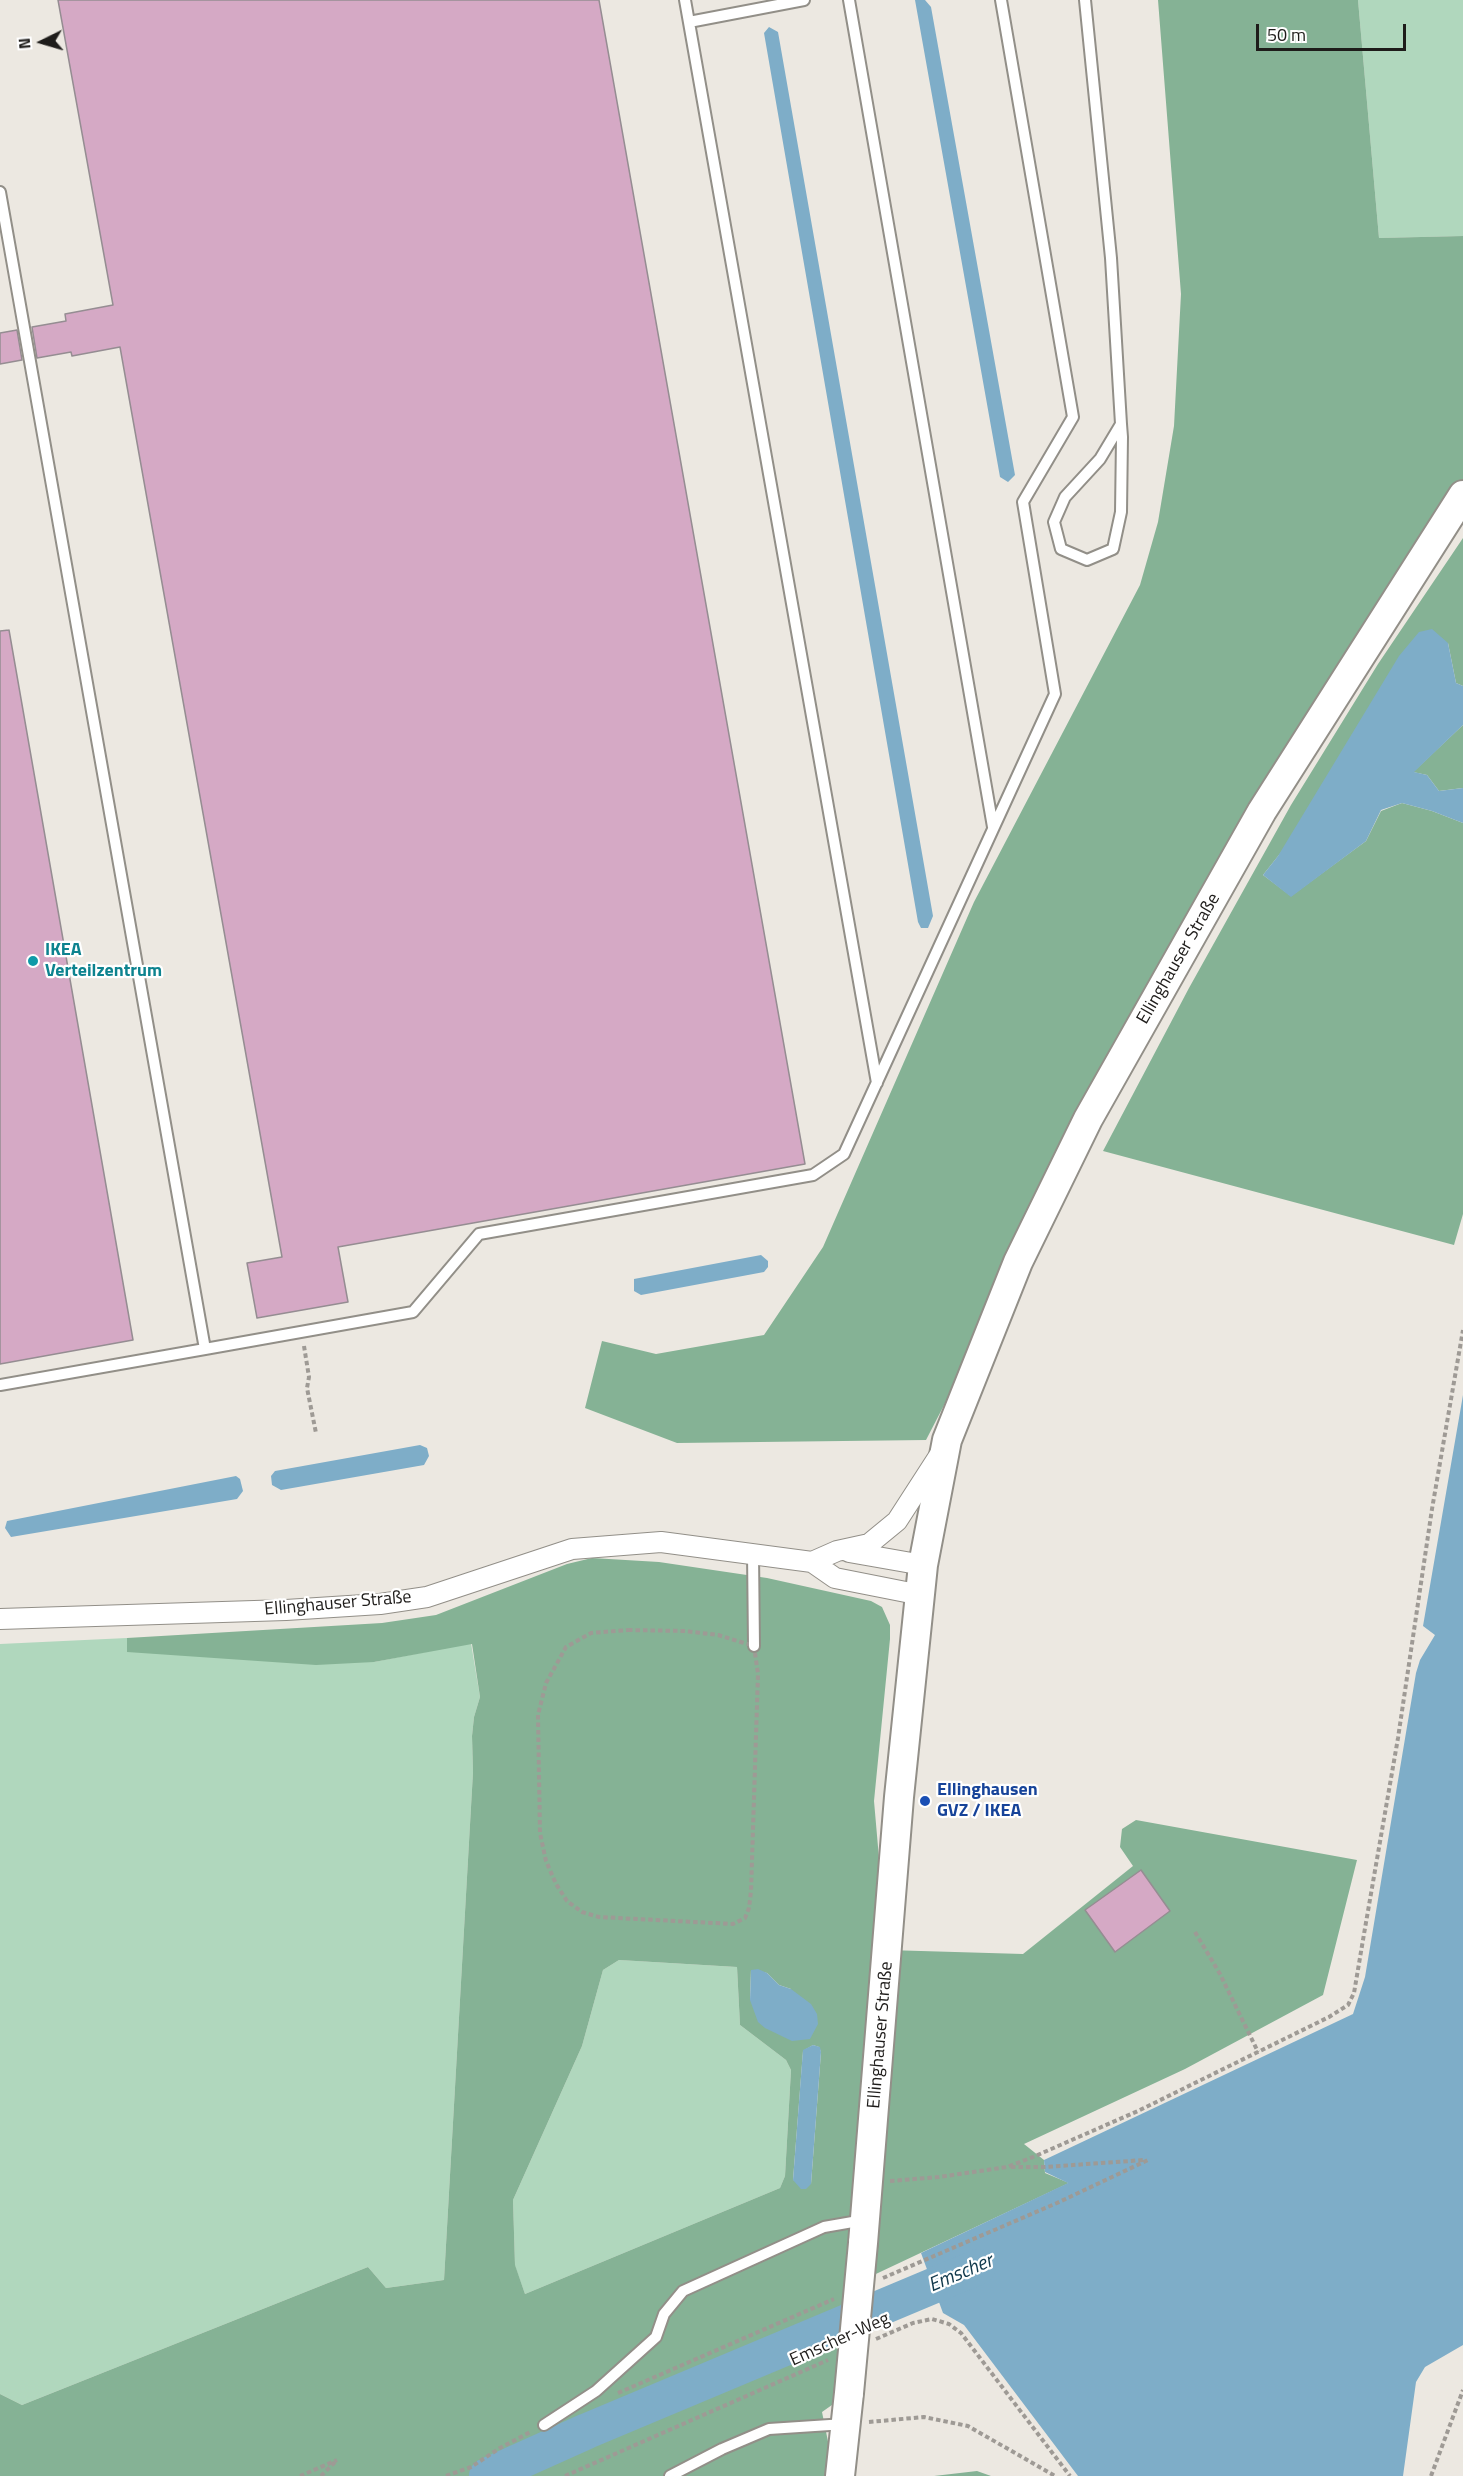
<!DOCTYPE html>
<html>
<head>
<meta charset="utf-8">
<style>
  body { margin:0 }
  #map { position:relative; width:1463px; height:2476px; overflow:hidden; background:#ece8e1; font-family:"Titillium Web",sans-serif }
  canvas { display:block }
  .north { position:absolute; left:12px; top:12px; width:60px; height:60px; -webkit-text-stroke:4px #fff; paint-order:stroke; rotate:265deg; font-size:16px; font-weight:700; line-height:24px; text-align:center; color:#1e1c1a }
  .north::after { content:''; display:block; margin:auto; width:21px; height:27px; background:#1e1c1a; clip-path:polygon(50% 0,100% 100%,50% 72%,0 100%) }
  .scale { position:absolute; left:1256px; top:24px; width:150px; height:27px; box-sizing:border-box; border:3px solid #1e1c1a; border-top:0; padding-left:8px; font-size:18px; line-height:21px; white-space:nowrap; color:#1e1c1a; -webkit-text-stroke:4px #fff; paint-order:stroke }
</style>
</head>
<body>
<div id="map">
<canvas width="1463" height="2476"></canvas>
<div class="north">N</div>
<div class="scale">50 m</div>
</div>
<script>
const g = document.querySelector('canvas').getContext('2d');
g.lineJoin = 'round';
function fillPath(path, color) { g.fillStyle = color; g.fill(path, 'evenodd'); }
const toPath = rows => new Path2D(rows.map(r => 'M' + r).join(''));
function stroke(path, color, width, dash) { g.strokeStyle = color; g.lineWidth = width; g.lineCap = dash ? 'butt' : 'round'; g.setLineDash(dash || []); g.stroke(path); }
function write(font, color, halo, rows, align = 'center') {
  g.font = font + ' "Titillium Web",sans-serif'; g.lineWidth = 4.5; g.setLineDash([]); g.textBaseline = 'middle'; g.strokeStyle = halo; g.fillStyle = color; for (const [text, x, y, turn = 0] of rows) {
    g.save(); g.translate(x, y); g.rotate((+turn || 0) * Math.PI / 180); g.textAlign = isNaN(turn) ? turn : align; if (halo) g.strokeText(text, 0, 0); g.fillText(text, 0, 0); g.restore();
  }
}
const green = toPath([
  [1358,0,1463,0,1463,236,1379,238],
  [127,1638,127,1651,374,1662,471,1643,480,1697,474,1717,472,1736,473,1772,444,2280,386,2288,368,2267,22,2405,0,2394,0,1644],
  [619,1960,737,1967,740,2025,786,2060,791,2070,785,2176,780,2188,525,2294,515,2266,513,2200,582,2046,603,1970]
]);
const forest = toPath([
  [1158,0,1358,0,1379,238,1463,236,1463,495,1356,661,1018,1262,926,1440,677,1443,585,1408,602,1341,656,1354,764,1335,823,1247,974,902,1140,585,1158,522,1174,426,1181,294],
  [1463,538,1463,686,1456,683,1448,643,1263,875,1291,896,1366,841,1381,811,1402,803,1432,811,1463,823,1463,1214,1454,1245,1103,1151,1189,988,1291,805,1378,664],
  [1463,725,1463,788,1439,791,1427,775,1413,772],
  [592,1558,659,1562,767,1578,871,1601,882,1607,890,1625,890,1639,874,1801,887,1950,1023,1954,1133,1866,1120,1847,1122,1829,1136,1820,1357,1860,1323,1995,1185,2069,1024,2144,1044,2160,1045,2173,1069,2183,844,2289,849,2393,822,2412,835,2476,0,2476,0,2394,22,2405,368,2267,386,2288,444,2280,473,1772,472,1736,474,1717,480,1697,472,1644,374,1662,316,1665,127,1652,127,1638,382,1623,436,1615,567,1564],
  [619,1960,737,1967,740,2025,786,2060,791,2070,785,2176,780,2188,525,2294,515,2265,513,2200,582,2046,603,1970],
  [751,1970,767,1973,779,1985,791,1989,750,2000],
  [813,2045,819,2047,821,2052,811,2184,793,2180,803,2051],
  [977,2471,991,2476,934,2476]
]);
const water = toPath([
  [915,0,925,0,931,7,1015,475,1008,482,1000,477],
  [769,27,778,32,933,916,928,928,921,928,918,922,764,33],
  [1432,629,1448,643,1456,683,1463,686,1463,725,1414,772,1427,775,1439,791,1463,788,1463,823,1432,811,1402,803,1381,810,1366,841,1291,897,1263,875,1278,856,1399,656,1419,632],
  [761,1255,768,1261,768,1267,764,1272,641,1295,634,1291,634,1279],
  [1463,1395,1463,2345,1425,2367,1416,2382,1403,2476,1078,2476,964,2325,943,2313,921,2253,1068,2183,1045,2172,1044,2160,1353,2014,1365,1977,1416,1673,1420,1660,1435,1635,1423,1626],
  [420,1445,427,1448,429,1456,424,1465,281,1490,272,1485,271,1476,275,1471],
  [236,1476,240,1479,243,1491,237,1499,11,1537,5,1528,7,1521],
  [758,1969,767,1973,779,1985,791,1989,811,2004,817,2014,818,2024,810,2039,792,2041,765,2028,758,2022,750,2000,751,1970],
  [813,2045,820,2047,821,2052,811,2184,806,2189,801,2189,793,2180,803,2050]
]);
const river = toPath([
  [487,2476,587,2431,978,2267]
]);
const building = toPath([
  [58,0,599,0,805,1164,338,1247,348,1302,257,1318,247,1263,282,1257,120,347,72,356,71,352,37,358,32,327,66,321,65,314,113,305,58,0],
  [17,330,22,360,0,364,0,333,17,330],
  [9,630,133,1340,0,1364,0,631,9,630],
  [1141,1870,1170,1911,1115,1952,1085,1910,1141,1870]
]);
const path = toPath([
  [304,1346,309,1377,307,1388,316,1433],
  [628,1630,685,1631,718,1635,754,1646,758,1674,751,1891,749,1908,745,1918,733,1924,599,1917,582,1912,567,1901,556,1884,546,1861,540,1833,538,1715,546,1683,566,1647,591,1633,628,1630],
  [1195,1932,1220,1974,1258,2052],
  [1011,2167,1045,2167,1144,2160],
  [890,2181,939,2177,1007,2167,1033,2157,1138,2111,1329,2017,1348,2005,1354,1993,1364,1934,1398,1738,1432,1509,1463,1330],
  [883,2278,1057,2203,1148,2160],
  [876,2339,913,2323,932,2319,949,2324,961,2333,1070,2476],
  [618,2393,834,2299],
  [869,2422,924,2417,968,2426,1055,2476],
  [300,2476,337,2460],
  [321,2476,335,2462],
  [446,2476,471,2467,500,2448,532,2431],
  [565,2476,828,2360],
  [1431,2476,1463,2390]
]);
const service = toPath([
  [685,0,877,1083],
  [849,0,993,827],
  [1085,0,1111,258,1121,424,1122,437,1121,512,1113,549,1087,560,1061,549,1054,522,1065,497,1100,459,1121,424],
  [689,22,804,0],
  [0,192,205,1349,0,1385],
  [205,1349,413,1312,479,1234,813,1175,844,1154,1055,694,1023,502,1073,417,1001,0],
  [753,1553,754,1646],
  [544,2425,596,2391,656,2337,664,2314,683,2291,824,2227,864,2220],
  [670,2476,722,2449,769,2429,845,2424]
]);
const minor = toPath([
  [849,1552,923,1565],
  [812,1562,837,1551,869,1544,897,1521,939,1456],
  [0,1619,286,1610,380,1604,427,1597,572,1549,661,1542,812,1562,835,1578,921,1595]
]);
const secondary = toPath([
  [863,2243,899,1797,923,1565,947,1440,1018,1262,1088,1119,1262,811,1463,495],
  [840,2476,849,2393]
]);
const secondaryBridge = toPath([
  [849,2393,863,2243]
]);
const markers = [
  [33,961,6,"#0f9aa8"],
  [925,1801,6,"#1a4fb4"]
];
const cultureNames = [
  ["IKEA",45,951],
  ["Verteilzentrum",45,972]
];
const streetNames = [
  ["Ellinghauser Straße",1179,959,-60],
  ["Ellinghauser Straße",338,1604,-5],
  ["Ellinghauser Straße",881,2035,-85],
  ["Emscher-Weg",840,2340,-24]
];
const transitNames = [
  ["Ellinghausen",937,1791],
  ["GVZ / IKEA",937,1812]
];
const waterNames = [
  ["Emscher",961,2274,-23]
];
fillPath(green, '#b0d7bd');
fillPath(forest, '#85b295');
fillPath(water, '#7eadc8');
stroke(river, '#7eadc8', 36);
fillPath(building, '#d5a9c5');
stroke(building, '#958d92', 1.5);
stroke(service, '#928f88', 14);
stroke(minor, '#928f88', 22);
stroke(secondary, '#928f88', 32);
stroke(path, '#9e9a95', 4, [4.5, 3]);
stroke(service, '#fff', 10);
stroke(minor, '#fff', 20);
stroke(secondary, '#fff', 28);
stroke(secondaryBridge, '#928f88', 32, []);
stroke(secondaryBridge, '#fff', 28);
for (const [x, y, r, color] of markers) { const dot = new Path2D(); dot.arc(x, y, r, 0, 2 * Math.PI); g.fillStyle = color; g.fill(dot); stroke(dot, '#fff', 2); }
write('bold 18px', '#0d838f', '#fff', cultureNames, 'left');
write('18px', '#1e1c1a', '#fff', streetNames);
write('bold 18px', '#164399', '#fff', transitNames, 'left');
write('italic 20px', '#11394c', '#fff', waterNames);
</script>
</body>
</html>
